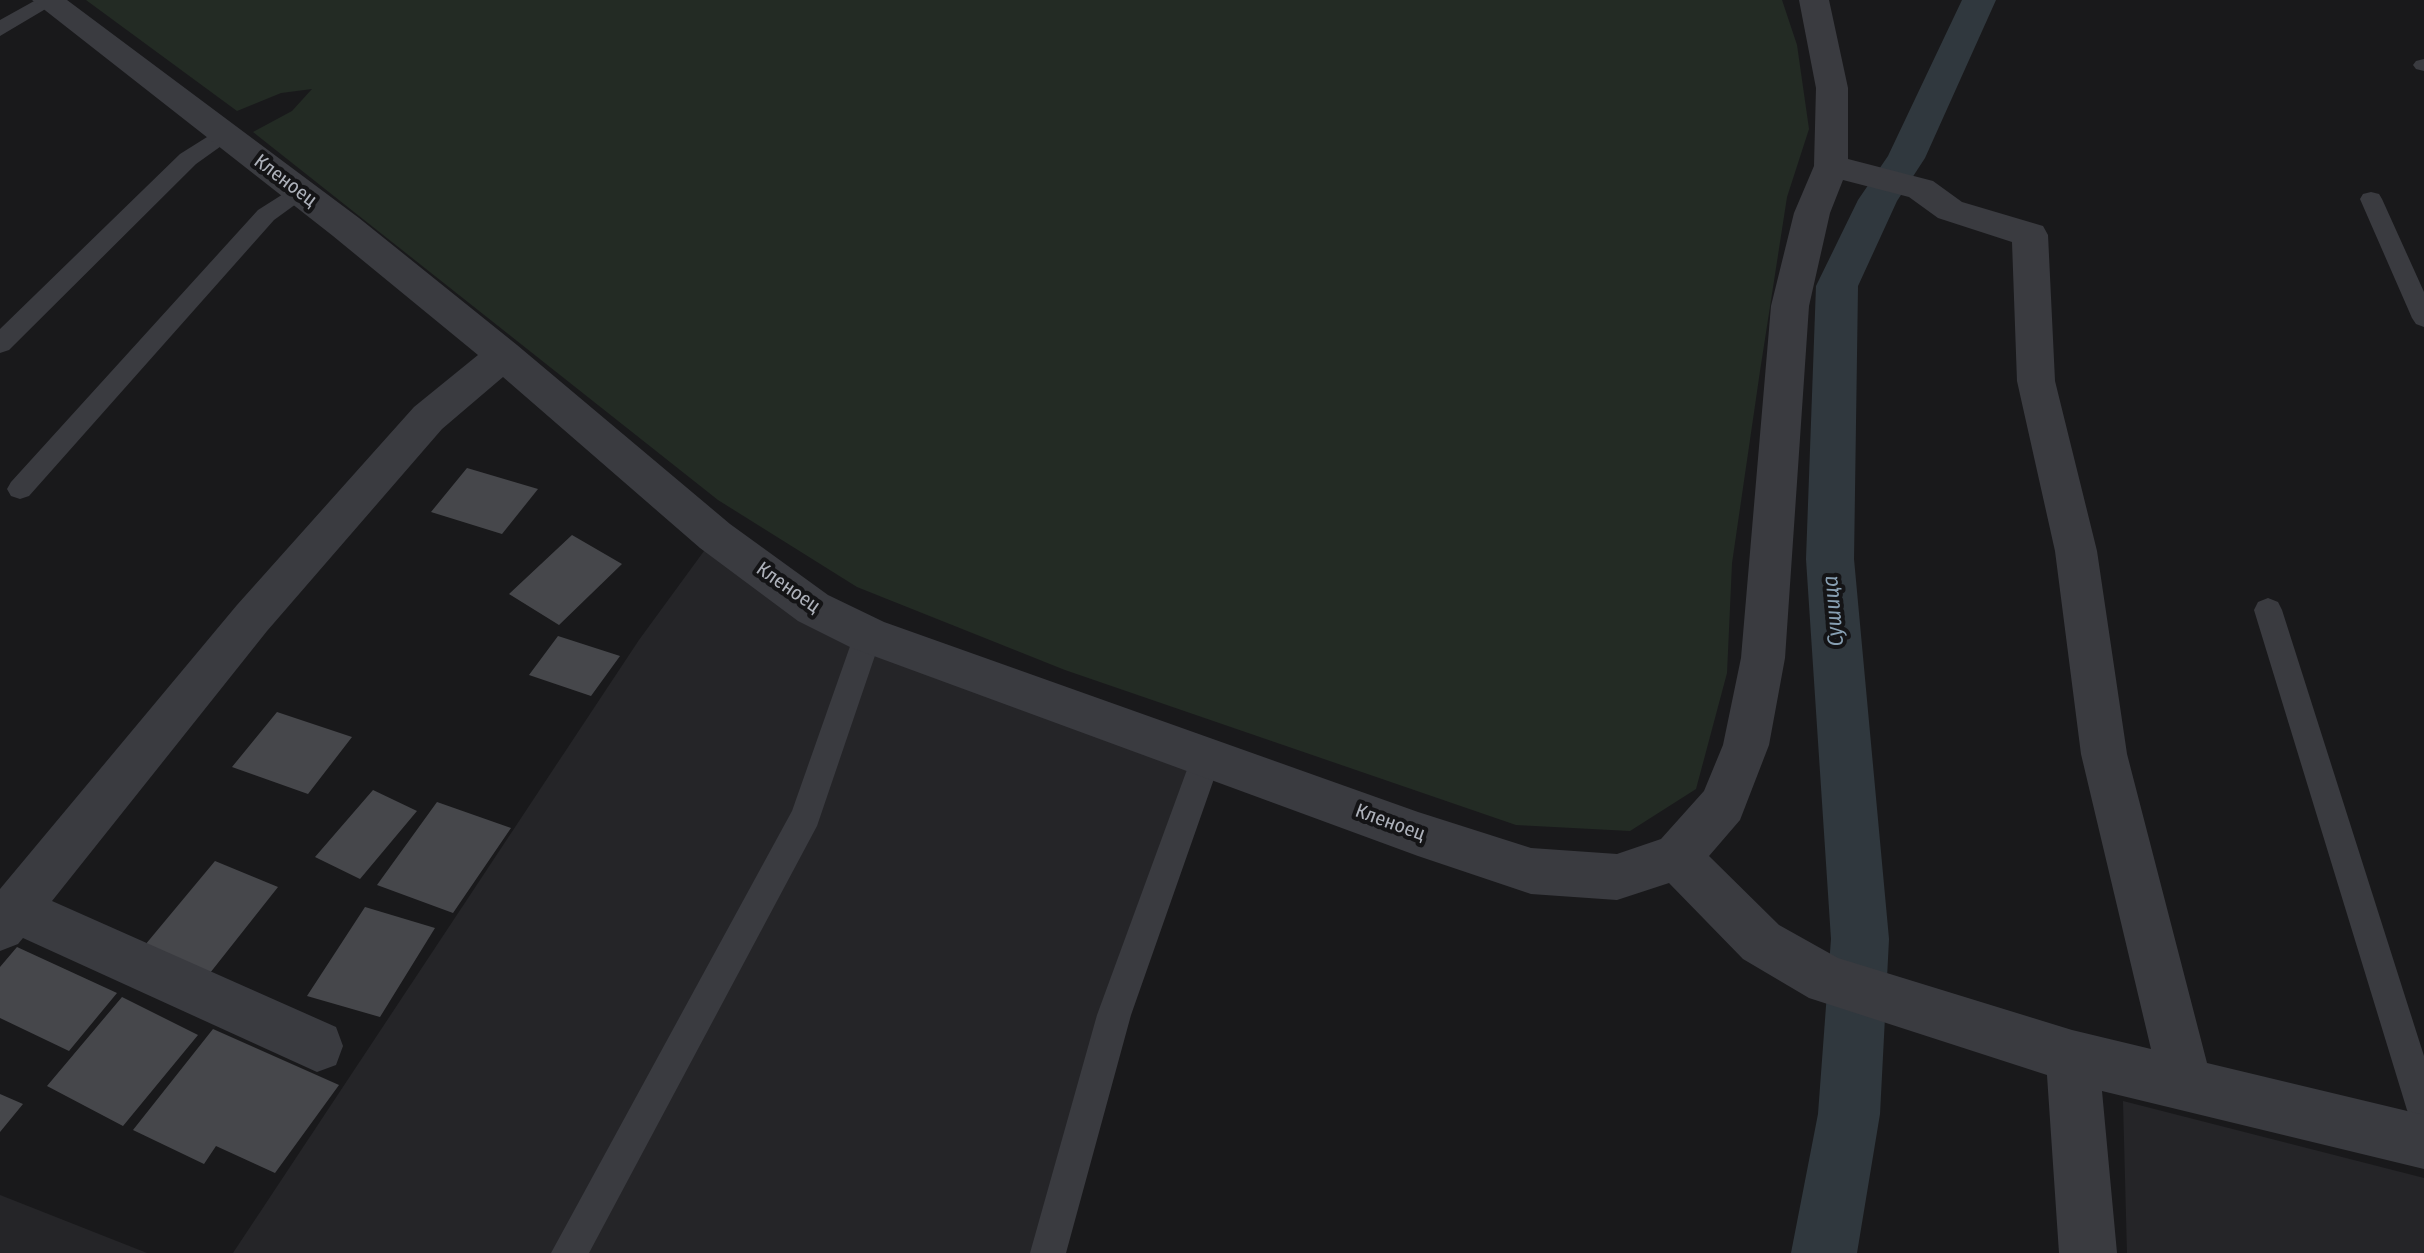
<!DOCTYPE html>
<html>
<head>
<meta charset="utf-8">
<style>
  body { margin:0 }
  canvas { display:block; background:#19191b }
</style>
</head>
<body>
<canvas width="2424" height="1253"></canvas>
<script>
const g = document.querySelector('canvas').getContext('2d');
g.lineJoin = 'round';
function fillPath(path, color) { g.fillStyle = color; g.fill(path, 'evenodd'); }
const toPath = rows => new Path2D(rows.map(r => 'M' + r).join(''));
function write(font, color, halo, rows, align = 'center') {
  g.font = font + ' "Fira Sans Condensed",sans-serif'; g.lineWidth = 8; g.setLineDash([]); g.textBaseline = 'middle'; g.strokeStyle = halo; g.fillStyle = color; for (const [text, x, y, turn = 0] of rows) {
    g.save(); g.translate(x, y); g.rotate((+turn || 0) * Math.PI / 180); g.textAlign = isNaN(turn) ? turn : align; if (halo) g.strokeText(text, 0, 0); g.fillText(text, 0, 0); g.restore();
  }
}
const built = toPath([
  [715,536,813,608,1207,756,1048,1253,233,1253,639,640],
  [2123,1101,2424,1178,2424,1253,2127,1253],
  [0,1195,147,1253,0,1253]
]);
const green = toPath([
  [86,0,1782,0,1797,45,1809,129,1787,197,1760,371,1732,563,1727,673,1696,789,1630,831,1516,825,1065,670,857,587,718,500,253,132,292,111,312,89,281,93,237,111]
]);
const canal = toPath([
  [1962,0,1996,0,1925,158,1897,201,1858,286,1854,559,1889,939,1880,1114,1857,1253,1791,1253,1818,1114,1831,939,1806,559,1816,286,1858,200,1888,156,1962,0]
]);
const building = toPath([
  [467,468,538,489,502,534,431,512],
  [572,535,622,564,559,625,509,594],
  [558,636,620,656,591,696,529,675],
  [277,712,352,737,308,794,232,767],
  [373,790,417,811,360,879,315,857],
  [437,802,511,828,453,913,377,885],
  [215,861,278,887,210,973,145,945],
  [365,907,435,928,380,1017,307,996],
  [17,947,117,993,69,1051,0,1018,0,967],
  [122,997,198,1035,123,1126,47,1086],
  [213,1029,339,1085,275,1173,216,1146,204,1164,133,1130],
  [0,1094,23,1104,0,1132]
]);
const lane = toPath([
  [36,0,59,1,0,36,0,20,36,0],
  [2424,59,2424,71,2416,69,2413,65,2416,61,2424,59],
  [223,127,234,134,231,139,196,164,9,350,0,353,0,329,180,154,223,127],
  [299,184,307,186,310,191,307,196,274,220,29,496,20,499,11,496,7,489,11,482,258,210,299,184],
  [2371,192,2379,194,2382,199,2424,292,2424,327,2416,324,2412,318,2360,199,2363,194,2371,192],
  [2268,598,2278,602,2282,610,2424,1056,2424,1127,2412,1122,2407,1110,2254,610,2258,602,2268,598],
  [868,623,878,627,882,635,817,826,589,1253,551,1253,792,811,854,635,858,627,868,623],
  [1207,743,1218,747,1222,756,1131,1015,1066,1253,1030,1253,1097,1015,1192,756,1196,747,1207,743]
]);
const street = toPath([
  [32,0,67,0,359,218,517,345,730,524,828,595,884,622,1418,812,1531,848,1617,854,1661,839,1704,791,1723,745,1741,658,1771,306,1794,213,1814,166,1816,88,1799,0,1829,0,1848,88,1848,159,1933,181,1962,202,2043,226,2048,235,2055,381,2097,551,2127,754,2207,1063,2424,1115,2424,1169,2102,1091,2117,1253,2059,1253,2047,1075,1809,998,1743,959,1669,883,1617,900,1531,894,1418,856,852,648,798,621,700,548,503,377,442,429,267,631,52,901,336,1027,343,1046,336,1065,317,1072,23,938,18,944,0,951,0,889,237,605,414,407,478,355,333,236,32,0],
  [1843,180,1909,197,1938,218,2012,242,2017,381,2055,551,2081,754,2151,1049,2072,1030,1838,958,1779,925,1709,856,1740,820,1769,745,1785,658,1809,306,1830,213,1843,180]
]);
const streetNames = [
  ["Кленоец",285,181,37],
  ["Кленоец",788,588,35],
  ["Кленоец",1390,823,20]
];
const waterNames = [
  ["Сушица",1834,611,-95]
];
fillPath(built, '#252528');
fillPath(green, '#232b24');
fillPath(canal, '#30383e');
fillPath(building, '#46474b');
fillPath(lane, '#3a3b40');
fillPath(street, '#3a3b40');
write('20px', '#adb1ba', '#141416', streetNames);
write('italic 22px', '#879fb2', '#141416', waterNames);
</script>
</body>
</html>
